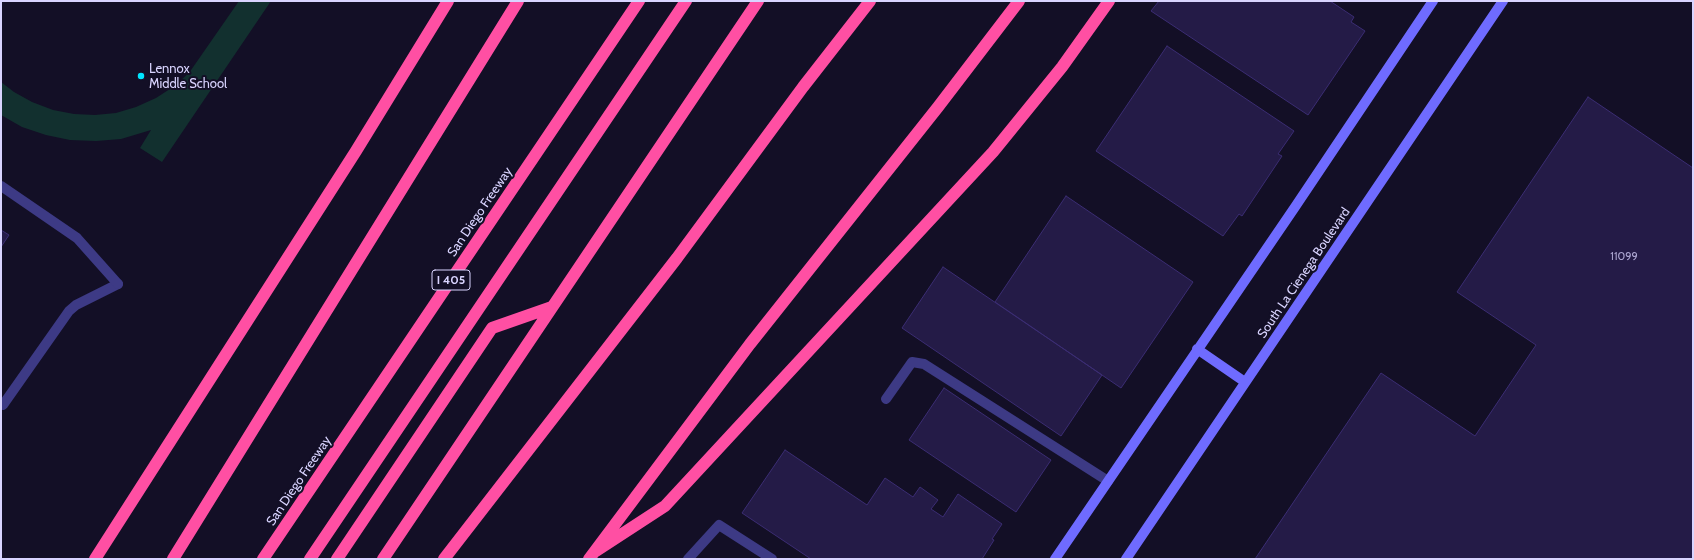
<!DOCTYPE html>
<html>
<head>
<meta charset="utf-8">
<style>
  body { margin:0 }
  #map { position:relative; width:1694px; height:560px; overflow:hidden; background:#130f26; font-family:Cabin,sans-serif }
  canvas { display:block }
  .frame { position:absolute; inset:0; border:2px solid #d9d4ff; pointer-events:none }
</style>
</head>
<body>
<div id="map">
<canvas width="1694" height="560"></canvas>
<div class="frame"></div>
</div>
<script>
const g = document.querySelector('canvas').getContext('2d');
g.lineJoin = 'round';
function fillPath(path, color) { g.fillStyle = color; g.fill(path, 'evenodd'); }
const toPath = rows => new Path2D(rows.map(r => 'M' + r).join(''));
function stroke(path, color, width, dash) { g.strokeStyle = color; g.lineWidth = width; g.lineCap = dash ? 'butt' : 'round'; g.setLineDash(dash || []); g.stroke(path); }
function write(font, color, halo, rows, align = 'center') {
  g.font = font + ' Cabin,sans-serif'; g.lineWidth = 4; g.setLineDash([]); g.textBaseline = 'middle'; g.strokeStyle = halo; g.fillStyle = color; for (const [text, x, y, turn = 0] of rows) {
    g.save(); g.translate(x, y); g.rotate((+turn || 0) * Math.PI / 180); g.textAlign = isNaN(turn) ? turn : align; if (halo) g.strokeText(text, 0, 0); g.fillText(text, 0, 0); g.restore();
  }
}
const green = toPath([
  [239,1,271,1,162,162,140,148,151,130,121,139,96,141,70,140,46,135,22,127,1,115,1,82,14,92,32,102,53,110,74,114,95,115,116,113,136,107,156,98,173,87,189,73]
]);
const building = toPath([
  [1159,1,1330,1,1354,17,1351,22,1365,31,1308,115,1151,11,1159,1],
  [1167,46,1294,131,1278,154,1282,156,1242,216,1239,214,1223,236,1096,151,1167,46],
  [1588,97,1693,168,1693,559,1255,559,1381,373,1475,436,1536,345,1457,292,1588,97],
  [1066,196,1193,282,1121,388,995,302,1066,196],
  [1,230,9,235,1,247,1,230],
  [943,267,1102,375,1061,436,902,328,943,267],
  [944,388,1051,460,1016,512,909,440,944,388],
  [785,450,867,505,885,478,913,497,920,487,938,500,931,509,943,517,958,494,1002,524,992,539,994,540,982,559,811,559,742,513,785,450]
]);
const service = toPath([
  [886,399,912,362,924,364,1108,481],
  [3,405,69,311,76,305,118,284],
  [688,559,719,525,772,559]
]);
const minor = toPath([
  [1,186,77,238,118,284]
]);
const secondary = toPath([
  [1197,349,1245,382],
  [1055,559,1295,207,1433,1],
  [1126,559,1503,1]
]);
const motorway = toPath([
  [596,551,665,506,993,152,1062,67,1109,1],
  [95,559,356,151,448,1],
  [173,559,518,1],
  [263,559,639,1],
  [310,559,686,1],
  [337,559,492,328,552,307],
  [383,559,758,1],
  [444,559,677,258,803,87,870,1],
  [589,559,750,344,938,107,1019,1]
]);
const markers = [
  [141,76,4,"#00e5ff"]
];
const numberNames = [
  ["11099",1624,257]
];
const shields = [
  [451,280,38]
];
const shieldNames = [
  ["I 405",451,280]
];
const poiNames = [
  ["Lennox",149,69],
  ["Middle School",149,84]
];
const streetNames = [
  ["San Diego Freeway",480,212,-56],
  ["South La Cienega Boulevard",1304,273,-56],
  ["San Diego Freeway",299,481,-56]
];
fillPath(green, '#12302f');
fillPath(building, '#241b47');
stroke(building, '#3b2d73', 1);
stroke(service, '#3d3a85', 10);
stroke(minor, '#3d3a85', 10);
stroke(secondary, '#6f6bff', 10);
stroke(motorway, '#ff4fa3', 12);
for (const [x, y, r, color] of markers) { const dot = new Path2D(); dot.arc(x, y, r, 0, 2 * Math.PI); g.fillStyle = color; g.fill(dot); stroke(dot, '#130f26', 1.5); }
write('11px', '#aca6d1', null, numberNames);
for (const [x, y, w] of shields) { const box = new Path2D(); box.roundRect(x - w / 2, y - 10, w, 20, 3); g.fillStyle = '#130f26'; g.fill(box); stroke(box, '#d9d4ff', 1); }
write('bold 12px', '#d9d4ff', null, shieldNames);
write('13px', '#d9d4ff', '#130f26', poiNames, 'left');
write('13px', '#d9d4ff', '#130f26', streetNames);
</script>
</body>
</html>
